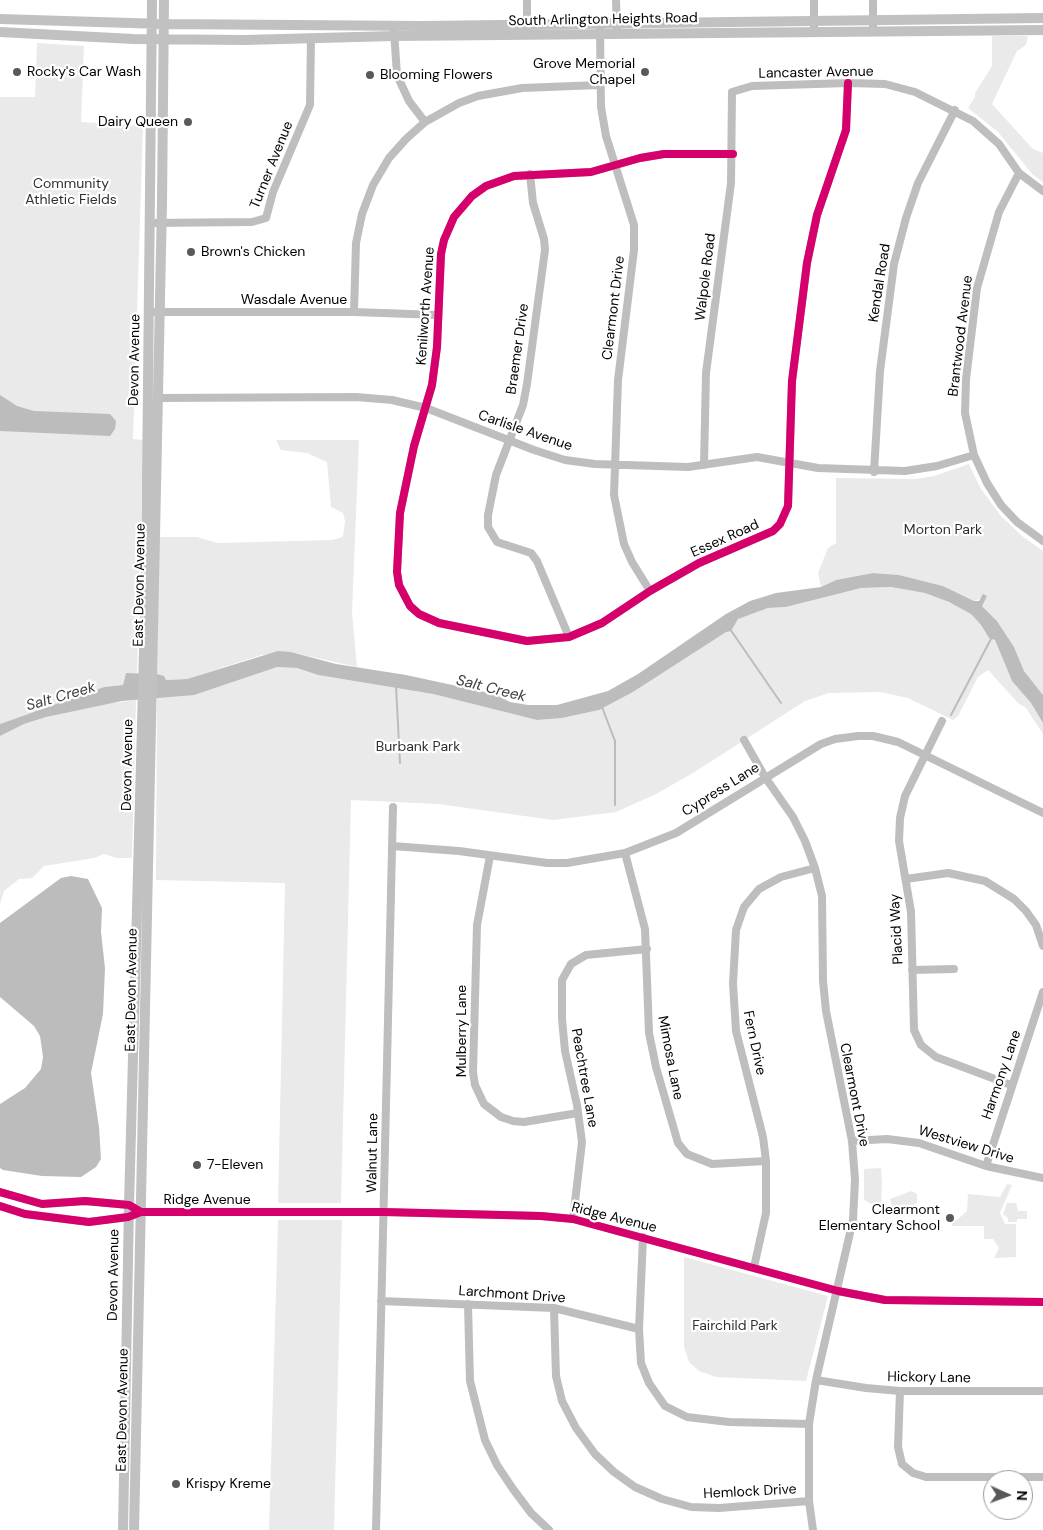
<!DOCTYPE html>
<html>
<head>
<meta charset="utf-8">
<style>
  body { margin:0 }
  #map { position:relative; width:1043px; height:1530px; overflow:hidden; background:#fff; font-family:"DM Sans",sans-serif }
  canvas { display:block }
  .north { position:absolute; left:983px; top:1470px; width:50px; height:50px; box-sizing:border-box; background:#fff; border:1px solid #999; border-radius:50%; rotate:92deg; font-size:14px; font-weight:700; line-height:20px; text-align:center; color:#000 }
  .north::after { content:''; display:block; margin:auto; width:18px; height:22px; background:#595959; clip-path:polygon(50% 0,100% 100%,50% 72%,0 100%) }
</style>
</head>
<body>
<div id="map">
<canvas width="1043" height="1530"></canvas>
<div class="north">N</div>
</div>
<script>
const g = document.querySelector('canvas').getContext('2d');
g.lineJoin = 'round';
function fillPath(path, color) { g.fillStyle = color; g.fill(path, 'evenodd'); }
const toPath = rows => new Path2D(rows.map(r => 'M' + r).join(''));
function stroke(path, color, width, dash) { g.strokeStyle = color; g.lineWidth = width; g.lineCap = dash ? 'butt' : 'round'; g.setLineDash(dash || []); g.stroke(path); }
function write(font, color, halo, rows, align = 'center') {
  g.font = font + ' "DM Sans",sans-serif'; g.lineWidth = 4.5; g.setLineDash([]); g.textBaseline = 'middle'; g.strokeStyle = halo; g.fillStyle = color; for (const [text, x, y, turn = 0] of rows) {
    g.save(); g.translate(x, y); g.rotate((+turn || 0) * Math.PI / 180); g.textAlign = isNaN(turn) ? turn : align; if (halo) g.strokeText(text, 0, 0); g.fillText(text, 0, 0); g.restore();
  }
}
const green = toPath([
  [992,36,1028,36,1026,45,1017,51,992,104,1033,149,1043,153,1043,182,1033,175,998,132,968,108,975,97,975,93,992,66],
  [37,43,84,46,81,122,143,126,133,439,143,440,137,673,126,673,123,685,104,687,0,724,0,97,35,97],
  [276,440,359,440,352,613,357,667,291,652,261,655,187,679,166,680,157,674,159,537,197,537,217,543,332,540,343,537,345,521,343,513,331,507,327,462,307,453,281,450],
  [969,464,981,489,1001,516,1022,536,1043,551,1043,695,1024,671,1014,647,997,621,981,605,987,596,974,601,943,586,899,575,873,573,836,580,821,587,818,573,828,548,836,543,836,478,916,479,934,476],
  [891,587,925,593,949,602,971,614,981,625,989,638,995,640,1012,681,1031,703,1043,723,1043,734,1026,708,1018,703,988,670,978,677,958,716,953,720,908,698,880,692,829,693,805,701,693,773,656,794,616,812,553,820,438,804,351,800,341,1203,278,1203,285,883,156,880,157,698,277,667,297,668,318,675,433,694,537,720,562,718,599,710,633,692,726,631,731,631,737,619,768,608,786,607,861,588],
  [136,700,132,858,117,858,104,854,94,858,44,866,32,878,19,879,4,891,0,904,0,736,24,724,46,717,97,705],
  [881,1168,882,1183,881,1209,864,1200,864,1169],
  [1007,1184,1012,1185,1000,1213,1005,1224,1016,1224,1016,1257,994,1258,999,1248,993,1239,984,1239,984,1226,952,1226,952,1220,957,1220,967,1211,968,1194,1000,1197],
  [911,1191,917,1194,917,1203,902,1212,899,1208,892,1207,890,1199],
  [1007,1203,1016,1203,1018,1211,1027,1211,1027,1219,1017,1219,1017,1222,1008,1222,1008,1218,1003,1214],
  [278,1220,342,1220,334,1530,269,1530],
  [684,1257,828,1296,806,1381,716,1377,699,1371,689,1362,684,1347]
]);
const water = toPath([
  [0,395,17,406,34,411,110,414,116,421,115,429,110,436,0,431],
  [873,573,899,575,943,586,974,601,979,601,983,594,987,596,982,606,997,621,1014,647,1024,671,1043,695,1043,723,1031,703,1012,681,995,640,989,638,981,625,971,614,949,602,925,593,891,587,861,588,786,607,768,608,738,619,731,631,726,632,633,692,599,710,562,718,537,720,433,694,318,675,297,668,277,667,194,695,122,701,46,717,24,724,0,736,0,724,104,687,123,685,126,673,157,674,164,676,166,680,187,679,278,651,291,652,336,664,406,675,494,694,510,702,528,705,557,705,608,691,638,674,726,614,750,601,776,593,821,587,836,580],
  [71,876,88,879,102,908,101,932,105,968,103,1014,91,1073,99,1127,101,1159,96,1167,81,1177,42,1176,3,1170,0,1168,0,1104,25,1088,41,1069,43,1057,40,1036,34,1026,0,997,0,923,61,878]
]);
const stream = toPath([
  [730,629,781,703],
  [396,686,400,763],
  [602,707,615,741,615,805],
  [951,715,992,637]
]);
const street = toPath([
  [616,0,617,28],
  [527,28,527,0],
  [600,29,601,107,606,136,634,225,634,250,618,380,614,495,624,544,632,562,650,591],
  [394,31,397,75,409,101,425,122],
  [814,31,814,0],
  [873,31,873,0],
  [733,154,664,154,640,158,591,172,514,176,486,186,472,196,454,217,444,240,441,254,437,347,432,385,414,446,400,513,397,572,399,585,410,606,419,614,439,623,527,641,569,637,602,623,650,591,699,563,773,531,780,524,788,506,792,381,807,263,817,215,846,130,848,83],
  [1019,173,999,212,977,288,966,379,965,413,974,455,987,483,1001,505,1017,522,1043,541],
  [530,174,533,203,544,239,545,250,527,384,523,405,496,475,488,515,488,527,497,542,531,553,537,561,569,637],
  [150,223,252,222,266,218,273,192,310,105,311,38],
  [155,312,354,312,438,315],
  [354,312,356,243,362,214,373,185,389,158,406,139,425,122,459,103,478,96,522,88,600,85],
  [157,398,356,397,392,400,426,408,534,450,565,460,595,464,688,467,757,457,818,468,905,471,937,466,974,455],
  [704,465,706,373,731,183,732,92,752,86,848,83,885,84,915,92,973,121,999,144,1019,173,1043,191],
  [874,472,880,371,894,264,906,218,918,183,955,110],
  [942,721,905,796,900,818,899,841,911,912,914,1030,921,1045,936,1057,1011,1085],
  [744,740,765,777,793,817,805,841,815,868,822,896,823,981,826,1011,852,1141,855,1180,853,1220,816,1380,809,1424,809,1501,813,1530],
  [392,846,459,851,547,863,567,863,625,853,676,833,821,744,835,739,858,736,873,736,898,742,1043,813],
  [625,853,645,929,649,1033,656,1067,678,1143,687,1154,712,1164,766,1161],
  [490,856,477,925,473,1072,475,1085,484,1104,501,1117,513,1121,524,1122,578,1113],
  [906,879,948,873,985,881,1014,899,1026,911,1036,925,1043,946],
  [912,970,954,969],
  [852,1141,887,1139,919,1143,986,1166,1043,1178],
  [986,1166,1043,992],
  [0,1192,42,1204,85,1201,129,1205,141,1212],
  [0,1206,25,1214,89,1222,128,1217,141,1212,384,1212,541,1216,573,1219,838,1291,885,1300,1043,1302],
  [573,1219,582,1142,577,1105,565,1051,562,1019,562,980,571,964,586,955,647,949],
  [643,1237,639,1329,641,1363,649,1383,665,1406,687,1417,729,1422,809,1424],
  [754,1267,766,1213,766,1161,763,1137,736,1031,733,984,736,930,744,907,759,889,781,877,815,868],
  [381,1301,554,1308,639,1329],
  [468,1304,470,1381,485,1440,497,1465,513,1489,531,1513,549,1530],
  [554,1308,556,1376,562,1401,576,1428,595,1454,614,1472,635,1487,662,1499,691,1507,719,1508,809,1501],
  [816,1380,866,1388,900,1391,1043,1391],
  [900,1391,898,1447,902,1464,913,1473,926,1477,1043,1477],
  [376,1530,393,807]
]);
const secondary = toPath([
  [0,19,163,24,423,26,1043,18],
  [0,32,133,39,245,40,394,36,1043,30],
  [123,1530,129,1205,146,576,152,0],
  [134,1530,162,204,164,0]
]);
const cycleway = toPath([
  [733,154,664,154,640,158,591,172,514,176,486,186,472,196,454,217,444,240,441,254,437,347,432,385,414,446,400,513,397,572,399,585,410,606,419,614,439,623,527,641,569,637,602,623,650,591,699,563,773,531,780,524,788,506,792,381,807,263,817,215,846,130,848,83],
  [0,1192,42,1204,85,1201,129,1205,141,1212],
  [0,1206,25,1214,89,1222,128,1217,141,1212,384,1212,541,1216,573,1219,838,1291,885,1300,1043,1302]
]);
const markers = [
  [17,72,5,"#595959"],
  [645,72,5,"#595959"],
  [370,75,5,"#595959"],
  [188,122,5,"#595959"],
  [191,252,5,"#595959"],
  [197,1165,5,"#595959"],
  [950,1218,5,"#595959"],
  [176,1484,5,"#595959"]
];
const streetNames = [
  ["South Arlington Heights Road",603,20,-1],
  ["Lancaster Avenue",816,73,-1],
  ["Turner Avenue",272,165,-68],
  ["Walpole Road",706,277,-83],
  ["Kendal Road",880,283,-81],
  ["Wasdale Avenue",294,300],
  ["Kenilworth Avenue",426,306,-86],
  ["Clearmont Drive",614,308,-83],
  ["Brantwood Avenue",961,336,-83],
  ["Braemer Drive",518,349,-82],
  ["Devon Avenue",135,360,-89],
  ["Carlisle Avenue",525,431,19],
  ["Essex Road",725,539,-24],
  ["East Devon Avenue",140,585,-89],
  ["Devon Avenue",128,765,-89],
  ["Cypress Lane",721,790,-32],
  ["Placid Way",897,929,-93],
  ["East Devon Avenue",132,990,-89],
  ["Mulberry Lane",462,1031,-90],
  ["Fern Drive",754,1043,78],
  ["Mimosa Lane",670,1058,79],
  ["Harmony Lane",1002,1075,-71],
  ["Peachtree Lane",584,1078,80],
  ["Clearmont Drive",854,1095,79],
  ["Westview Drive",966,1145,17],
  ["Walnut Lane",373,1153,-89],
  ["Ridge Avenue",207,1200],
  ["Ridge Avenue",614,1218,14],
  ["Devon Avenue",114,1275,-89],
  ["Larchmont Drive",512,1295,4],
  ["Hickory Lane",929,1378,1],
  ["East Devon Avenue",123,1410,-89],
  ["Hemlock Drive",750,1492,-3]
];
const poiNames = [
  ["Grove Memorial",635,64,"right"],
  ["Chapel",635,80,"right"],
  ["Rocky's Car Wash",27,72],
  ["Blooming Flowers",380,75],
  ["Dairy Queen",178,122,"right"],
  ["Brown's Chicken",201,252],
  ["7-Eleven",207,1165],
  ["Clearmont",940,1210,"right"],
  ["Elementary School",940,1226,"right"],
  ["Krispy Kreme",186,1484]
];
const parkNames = [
  ["Community",71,184],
  ["Athletic Fields",71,200],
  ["Morton Park",943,530],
  ["Burbank Park",418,747],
  ["Fairchild Park",735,1326]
];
const waterNames = [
  ["Salt Creek",491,689,14],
  ["Salt Creek",61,697,-16]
];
fillPath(green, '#eaeaea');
fillPath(water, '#bcbcbc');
stroke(stream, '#bcbcbc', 2);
stroke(street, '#bebebe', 8);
stroke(secondary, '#c1c1c1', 10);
stroke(cycleway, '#d6006c', 8);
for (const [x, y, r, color] of markers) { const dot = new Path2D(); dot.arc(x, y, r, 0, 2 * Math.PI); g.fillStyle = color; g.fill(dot); stroke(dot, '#fff', 2); }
write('14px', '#000', '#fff', streetNames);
write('14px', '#000', '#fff', poiNames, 'left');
write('14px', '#2f2f2f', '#fff', parkNames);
write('italic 15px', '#404040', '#fff', waterNames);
</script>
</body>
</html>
